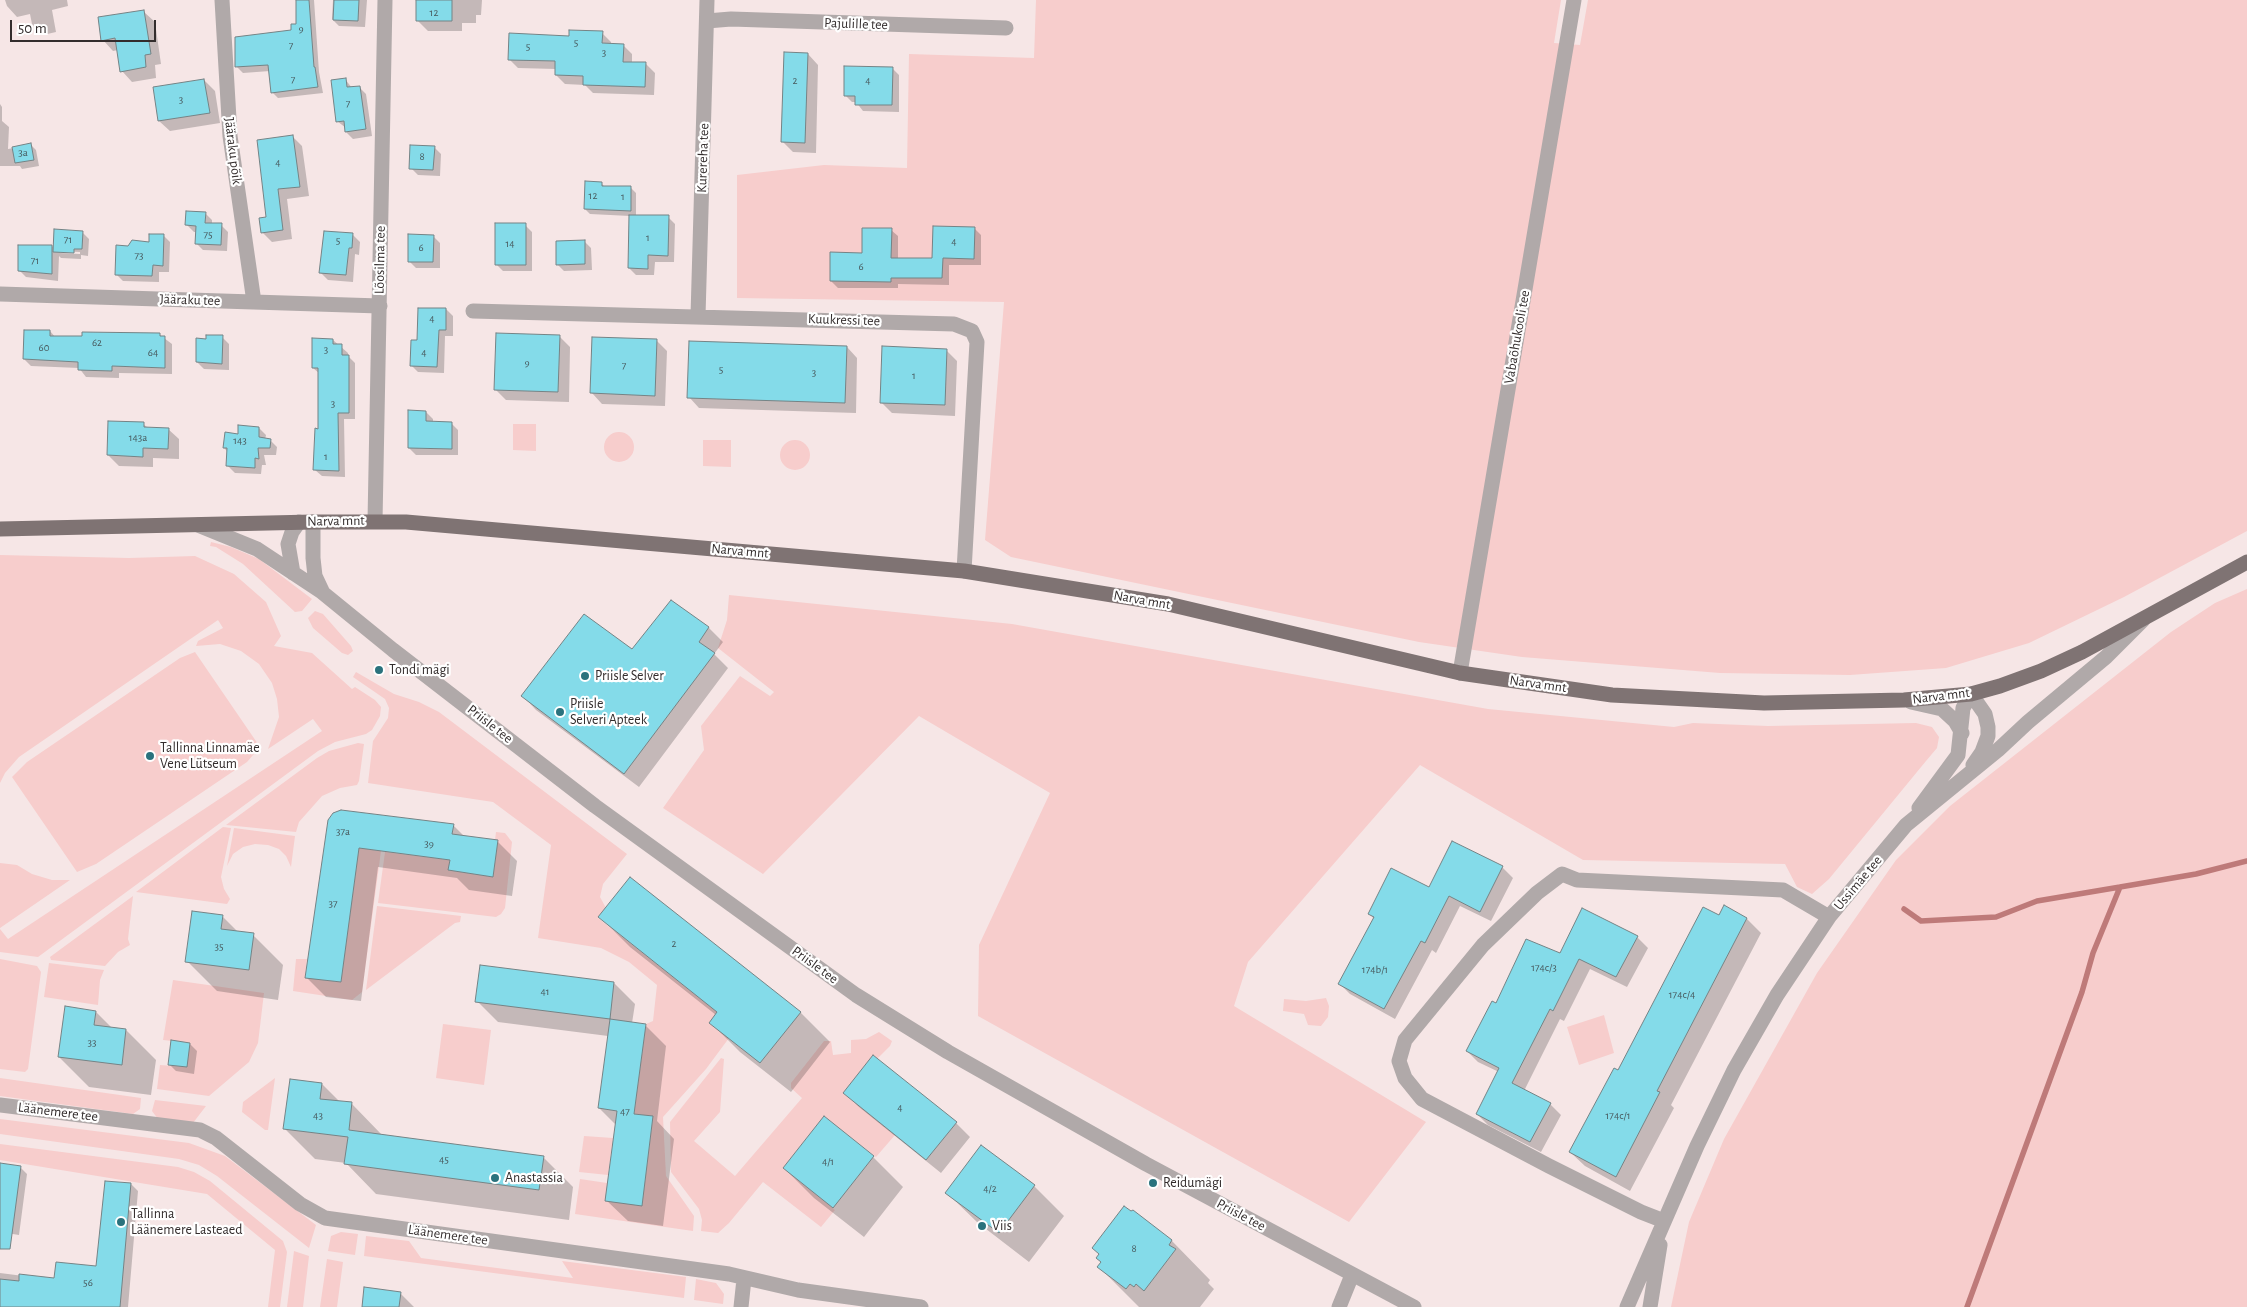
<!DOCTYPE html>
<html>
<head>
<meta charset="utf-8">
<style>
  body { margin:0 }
  #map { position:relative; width:2247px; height:1307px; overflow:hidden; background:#f6e6e6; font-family:"Alegreya Sans",sans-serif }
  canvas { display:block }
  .scale { position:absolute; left:10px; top:20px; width:146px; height:22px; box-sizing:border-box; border:2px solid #332d2d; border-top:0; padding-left:6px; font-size:15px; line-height:18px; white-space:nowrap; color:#332d2d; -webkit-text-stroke:4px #fff; paint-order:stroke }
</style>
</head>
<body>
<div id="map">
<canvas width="2247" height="1307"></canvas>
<div class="scale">50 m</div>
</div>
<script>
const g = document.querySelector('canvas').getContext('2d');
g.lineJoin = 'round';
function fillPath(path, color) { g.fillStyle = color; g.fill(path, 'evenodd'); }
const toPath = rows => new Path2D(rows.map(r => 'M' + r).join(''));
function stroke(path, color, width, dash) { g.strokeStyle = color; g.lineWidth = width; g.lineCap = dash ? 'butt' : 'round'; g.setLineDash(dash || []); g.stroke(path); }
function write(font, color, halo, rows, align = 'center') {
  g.font = font + ' "Alegreya Sans",sans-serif'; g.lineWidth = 4.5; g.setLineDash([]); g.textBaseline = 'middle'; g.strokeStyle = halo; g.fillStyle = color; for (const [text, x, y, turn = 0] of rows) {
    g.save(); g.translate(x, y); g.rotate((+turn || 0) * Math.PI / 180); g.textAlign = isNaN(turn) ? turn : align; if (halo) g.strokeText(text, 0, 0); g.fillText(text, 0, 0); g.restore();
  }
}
const green = toPath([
  [1036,0,1561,0,1554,43,1580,45,1588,0,2247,0,2247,531,2124,597,2029,643,1946,668,1850,675,1720,673,1522,657,1419,642,1011,557,985,540,1004,302,737,298,737,175,824,165,907,168,909,54,1034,58],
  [513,424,536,424,536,451,513,450],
  '604 447a15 15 0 1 1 30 0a15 15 0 1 1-30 0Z',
  [703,440,731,440,731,467,703,466],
  '780 455a15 15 0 1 1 30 0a15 15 0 1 1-30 0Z',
  [211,542,231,547,259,559,312,599,302,611,295,612,243,564,216,547,210,546],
  [0,555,129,558,195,556,234,574,266,602,281,636,274,646,312,653,352,689,355,687,375,700,381,707,380,716,372,730,366,734,335,742,318,751,38,957,0,952,0,929,8,939,322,731,313,719,268,749,279,717,277,699,272,683,259,664,241,651,220,644,196,646,198,641,223,628,218,620,19,757,5,773,0,783],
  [2247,589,2247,1307,1671,1307,1689,1222,1724,1139,1817,973,1896,860,1950,806,2171,632,2215,603],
  [729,595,1012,624,1488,709,1674,727,1693,723,1768,726,1916,723,1932,727,1939,737,1937,748,1926,761,1829,879,1812,894,1797,887,1785,864,1583,860,1420,765,1248,962,1234,1006,1426,1122,1349,1222,978,1016,979,945,1050,793,919,716,763,874,663,808,704,750,701,726,740,676,770,696,774,692,718,648,727,620],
  [315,611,323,614,351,646,353,651,348,655,342,653,313,628,308,618],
  [195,652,260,747,247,762,96,864,77,872,12,777,27,762,180,658],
  [356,672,394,694,419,702,439,712,627,854,603,884,600,897,606,908,598,918,717,1012,709,1023,729,1038,706,1069,663,1117,666,1176,694,1216,693,1231,575,1214,580,1179,607,1183,642,1205,653,1117,634,1114,646,1024,653,1021,657,985,629,962,601,948,538,938,551,845,493,802,368,783,373,741,388,718,389,708,385,699,353,677],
  [358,743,364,744,359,781,357,785,340,788,322,796,299,822,296,832,226,825,317,758,329,751],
  [223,827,231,828,221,877,224,889,230,899,227,904,136,892],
  [234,828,295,836,291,867,286,856,279,849,268,845,255,844,243,847,233,854,227,866],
  [496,832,505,833,512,842,505,908,501,914,496,917,378,903,385,852,450,860,449,870,493,877,498,840,495,840],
  [359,848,381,851,362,992,352,1000,293,991,296,959,307,959,305,977,341,982],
  [0,863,17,865,32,874,52,880,70,880,0,928],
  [133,896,128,939,130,945,118,952,105,966,51,960,50,957],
  [377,906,461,916,460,922,455,923,366,990],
  [0,959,37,966,41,972,28,1069,25,1072,0,1069],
  [49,963,104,970,100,980,98,1005,44,997],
  [173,980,264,993,258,1043,249,1062,209,1096,157,1089,160,1065,187,1067,190,1043,163,1040],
  [1326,998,1329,1006,1328,1017,1321,1026,1308,1025,1304,1014,1283,1011,1284,999,1306,1001],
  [1604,1015,1614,1053,1579,1065,1567,1027],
  [443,1024,491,1030,484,1085,436,1078],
  [879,1032,892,1041,890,1046,843,1093,895,1135,876,1157,824,1117,783,1168,835,1210,821,1227,763,1182,729,1223,718,1233,701,1231,702,1220,699,1209,671,1172,670,1122,721,1058,724,1059,720,1112,694,1141,735,1176,802,1098,791,1088,791,1083,824,1041,831,1041,833,1055,851,1053,851,1040,866,1039],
  [0,1078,141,1098,140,1109,133,1114,0,1096],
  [275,1078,268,1130,265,1130,242,1112,243,1102],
  [155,1100,206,1106,193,1123,158,1119,152,1111],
  [0,1119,189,1143,225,1156,316,1225,309,1248,217,1176,199,1165,179,1159,0,1134],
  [584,1136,613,1138,608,1175,579,1172],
  [0,1144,178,1167,194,1172,210,1181,283,1241,287,1252,280,1307,268,1307,275,1250,207,1194,0,1160],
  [341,1232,358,1234,355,1255,328,1251,331,1236],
  [366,1236,409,1241,421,1258,573,1278,562,1261,686,1277,684,1298,364,1256],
  [294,1251,309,1256,303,1307,287,1307],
  [327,1259,343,1262,337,1307,320,1307],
  [696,1279,716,1283,724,1294,723,1304,694,1300]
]);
const shadow = toPath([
  [5,0,67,0,68,6,52,10,56,32,43,35,32,24,30,14,17,17,7,6],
  [298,0,314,0,319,72,323,93,278,98,272,92,270,71,243,73,237,67,236,38,292,31,298,25],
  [333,0,367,0,365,27,339,26,332,19],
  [417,0,482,0,481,15,476,15,476,23,462,23,462,31,428,31,418,21],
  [144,12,155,22,161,64,155,65,156,78,132,82,122,71,118,50,113,51,103,40],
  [602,33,611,42,611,45,623,45,632,54,632,63,646,64,655,73,654,95,593,93,585,85,565,84,556,75,556,69,518,68,509,59,570,37],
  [808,54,818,65,816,153,793,152,783,142],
  [892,68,899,75,899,112,863,111,856,102,852,102,845,95],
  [345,79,352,88,359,87,366,94,372,136,353,139,346,132,346,128,337,121],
  [204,80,215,91,220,123,170,131,159,121],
  [0,104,2,107,2,121,9,127,8,149,31,145,36,150,39,166,22,169,20,166,0,166],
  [293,137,302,146,309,196,287,199,292,239,272,242,262,232],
  [434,147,441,154,440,176,418,175,411,168],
  [601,183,605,187,631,188,636,193,636,216,668,217,675,224,674,262,655,262,654,275,636,275,629,268,630,216,590,214,585,209],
  [205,213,212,220,212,224,221,225,228,232,227,251,203,250,196,243,197,232,194,232,187,225],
  [525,225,532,232,532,271,503,271,496,264],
  [974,228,981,235,981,265,949,265,949,285,898,284,898,288,838,288,831,281,891,230,898,236,898,259,934,259],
  [82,232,89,239,88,256,81,255,81,259,61,258,59,256,58,281,26,277,19,270,52,246,54,248],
  [60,251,80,252,80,254,60,253],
  [163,235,170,242,169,272,159,272,159,282,123,281,116,274,128,247,150,243],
  [353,235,360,242,359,255,355,254,353,282,328,280,321,273],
  [433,236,440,243,440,268,416,268,409,261],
  [584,241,591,248,592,270,564,271,557,264],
  [446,309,453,316,453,336,445,336,444,373,418,372,411,365,419,341],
  [50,331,56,338,160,335,172,344,172,374,119,373,119,378,86,377,79,368,31,366,24,359],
  [222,337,229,344,229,370,204,369,197,362,208,340],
  [560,337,570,347,569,402,506,400,495,389],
  [333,340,348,353,348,356,355,363,355,419,344,419,345,477,322,476,315,470,319,430,320,374,313,368],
  [656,340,667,351,665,406,602,404,592,393],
  [847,347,857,358,856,413,699,408,689,397],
  [946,350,957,361,955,416,892,413,882,403],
  [426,412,433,419,433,422,451,423,458,430,458,455,416,455,409,448],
  [143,424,148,428,168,429,179,439,179,459,153,458,153,467,119,466,108,455],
  [259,428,266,435,265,440,270,440,277,447,276,455,264,455,266,465,262,465,261,474,235,473,228,466,228,452,224,448,239,436],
  [671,602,709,628,723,642,714,654,728,668,639,787,536,710,523,696,632,651],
  [329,821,453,825,465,837,497,841,517,861,512,896,469,890,457,878,378,867,361,1001,326,997,306,977],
  [1502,867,1513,878,1491,921,1460,906,1436,953,1432,950,1395,1019,1350,994,1339,983,1374,919,1369,913,1430,889],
  [1724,907,1747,919,1761,933,1671,1105,1674,1108,1630,1191,1585,1166,1570,1152,1619,1072],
  [222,916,239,933,253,935,283,965,278,1000,217,991,187,961],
  [600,917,800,1012,830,1042,791,1092,740,1052,710,1022,716,1015,630,947],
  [1637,937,1648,948,1627,987,1590,969,1564,1021,1560,1019,1524,1091,1550,1104,1561,1115,1541,1152,1488,1125,1477,1114,1499,1072,1478,1062,1467,1051,1496,1004,1560,954],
  [614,983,635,1004,632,1023,645,1025,666,1046,657,1121,674,1139,663,1226,628,1221,606,1200,616,1125,599,1108,608,1036,498,1022,477,1001],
  [96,1012,112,1028,126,1030,156,1060,151,1095,89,1087,59,1057],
  [190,1044,197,1051,194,1074,176,1071,169,1064],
  [322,1084,340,1102,352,1104,382,1135,543,1157,573,1187,569,1220,376,1194,346,1163,315,1159,285,1129],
  [845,1093,956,1123,970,1137,941,1173,859,1107],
  [824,1118,873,1157,903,1187,864,1237,814,1198,784,1168],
  [0,1164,20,1167,27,1174,19,1235,0,1232],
  [131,1184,138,1191,128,1307,0,1307,0,1273,55,1280,97,1268],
  [1034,1186,1064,1216,1029,1262,977,1222,947,1193],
  [1133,1212,1172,1241,1210,1280,1208,1283,1214,1289,1200,1307,1139,1307,1099,1267],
  [400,1293,414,1307,363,1307]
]);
const stream = toPath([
  [1904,909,1921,921,1996,917,2037,901,2120,887],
  [1967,1307,2082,992,2093,953,2120,887,2196,874,2247,861]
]);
const building = toPath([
  [296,0,309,0,314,67,315,67,318,87,271,93,268,65,235,67,235,37,291,30,291,24,296,24,296,0],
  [334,0,359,0,358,21,333,20,334,0],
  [416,0,452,0,452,21,416,21,416,0],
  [144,10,151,54,145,55,146,67,120,72,115,38,101,41,98,17,144,10],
  [569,30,603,31,602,43,624,44,623,62,646,62,645,87,583,85,583,76,555,75,555,61,508,60,509,33,569,36,569,30],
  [784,52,808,53,805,143,781,142,784,52],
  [844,66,893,67,892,105,855,105,855,96,844,96,844,66],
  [346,78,347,87,360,86,366,129,345,132,344,121,336,122,331,80,346,78],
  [204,79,210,113,158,121,153,87,204,79],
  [293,135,300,187,278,189,283,230,261,233,259,218,266,217,257,140,293,135],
  [31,143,34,160,15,163,12,147,31,143],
  [410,145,435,146,433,170,409,169,410,145],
  [585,181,602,182,602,186,631,186,631,211,584,209,585,181],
  [186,211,206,212,205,223,222,223,221,245,195,244,196,226,185,225,186,211],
  [629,215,669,215,668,256,648,255,648,269,628,268,629,215],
  [495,223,526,223,526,265,495,265,495,223],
  [933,226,975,227,974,259,943,258,942,278,891,278,891,282,830,281,830,252,862,253,862,228,892,228,891,258,932,258,933,226],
  [54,229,83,231,82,249,74,249,74,253,53,252,54,229],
  [324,231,353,233,352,248,349,248,346,275,319,273,324,231],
  [149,234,164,234,163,266,153,265,152,276,115,275,116,245,128,246,132,240,149,242,149,234],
  [408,234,434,235,433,262,408,262,408,234],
  [585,240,585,264,556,265,556,241,585,240],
  [18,245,52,245,52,274,18,271,18,245],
  [418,308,446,308,446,330,439,330,437,367,410,366,411,340,417,340,418,308],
  [24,330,50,330,50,336,82,336,82,332,160,333,160,336,165,336,165,368,112,366,112,371,78,370,78,362,23,359,24,330],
  [496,333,560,335,558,392,494,390,496,333],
  [206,335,223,335,222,364,196,362,196,338,206,339,206,335],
  [592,337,657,339,655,396,590,393,592,337],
  [312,338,333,339,333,344,342,344,342,355,349,355,349,413,338,413,339,471,313,470,315,428,318,429,318,368,312,368,312,338],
  [689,341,847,346,845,403,687,398,689,341],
  [882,346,947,349,945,405,880,403,882,346],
  [408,410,426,411,426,421,452,422,452,449,408,448,408,410],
  [108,421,144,422,144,427,169,428,168,449,143,448,143,457,107,455,108,421],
  [238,425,259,427,259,437,271,439,270,448,258,448,259,459,255,458,255,468,226,466,227,448,223,448,225,432,238,434,238,425],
  [671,600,709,627,699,642,715,653,624,774,521,696,584,614,632,649,671,600],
  [341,810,454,824,452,834,498,840,493,877,448,870,450,860,359,848,341,982,305,978,328,820,333,813,341,810],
  [1452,841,1503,866,1480,912,1449,896,1425,943,1421,941,1384,1009,1338,984,1374,917,1368,914,1391,868,1429,887,1452,841],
  [630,877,801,1012,760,1063,709,1023,717,1012,598,917,630,877],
  [1724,905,1747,918,1657,1091,1660,1092,1616,1177,1569,1152,1614,1068,1618,1070,1703,907,1719,915,1724,905],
  [1582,908,1638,936,1616,977,1579,959,1553,1011,1550,1009,1512,1083,1551,1103,1530,1142,1476,1114,1499,1068,1466,1051,1492,1001,1496,1003,1526,939,1560,953,1582,908],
  [192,911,223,915,221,929,254,933,249,970,185,962,192,911],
  [480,965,614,982,610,1019,475,1002,480,965],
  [65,1006,96,1011,94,1025,126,1029,122,1065,58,1057,65,1006],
  [610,1019,646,1024,634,1114,653,1116,642,1206,605,1201,617,1111,598,1108,610,1019],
  [171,1040,190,1043,187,1067,168,1065,171,1040],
  [873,1055,957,1122,926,1160,843,1093,873,1055],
  [290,1079,322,1083,320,1099,352,1102,349,1130,544,1156,539,1190,344,1164,348,1137,283,1129,290,1079],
  [824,1116,874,1156,833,1208,783,1168,824,1116],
  [981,1145,1035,1185,999,1233,945,1193,981,1145],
  [0,1163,21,1166,10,1249,0,1249,0,1163],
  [105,1181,131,1183,120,1307,0,1307,0,1279,19,1281,19,1274,54,1278,56,1262,96,1266,105,1181],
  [1124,1206,1131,1211,1133,1210,1172,1240,1169,1245,1176,1249,1144,1291,1136,1284,1134,1287,1130,1284,1126,1289,1097,1267,1101,1262,1096,1258,1099,1254,1092,1248,1124,1206],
  [364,1287,401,1292,399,1307,362,1307,364,1287]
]);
const minor = toPath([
  [222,0,230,136,254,302],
  [707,21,731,19,1006,28],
  [0,294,380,306],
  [473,311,954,324,972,331,977,342,964,571],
  [698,316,707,0],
  [375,521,385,0],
  [313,522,313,558,315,576,323,593,393,650,595,806,856,995,948,1052,1146,1164,1414,1307],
  [198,525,257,549,322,592],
  [293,573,288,544,292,532,299,522],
  [1460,673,1574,0],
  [1911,702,1942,709,1955,721,1962,733],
  [1919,808,1958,755,1963,708,1971,694,1985,714,1988,727,1988,736,1982,752,1973,765],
  [0,1105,200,1130,216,1138,300,1204,325,1218,729,1274,798,1290,921,1307],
  [1664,1221,1641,1212,1549,1166,1422,1099,1405,1078,1399,1061,1405,1040,1483,945,1537,893,1562,874,1577,880,1783,890,1829,917],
  [741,1307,744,1279],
  [1339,1307,1352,1275],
  [1627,1307,1697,1146,1734,1070,1777,995,1829,917,1906,825,1998,750,2028,722,2106,657,2143,620],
  [1650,1307,1660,1245]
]);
const major = toPath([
  [0,529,313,522,406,522,964,571,1168,604,1460,673,1612,695,1764,703,1904,700,1971,694,2000,686,2041,671,2082,652,2247,562]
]);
const markers = [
  [379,670,5,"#2a727d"],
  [585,676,5,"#2a727d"],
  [560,712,5,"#2a727d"],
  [150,756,5,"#2a727d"],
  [495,1178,5,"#2a727d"],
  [1153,1183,5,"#2a727d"],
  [121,1222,5,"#2a727d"],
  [982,1226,5,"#2a727d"]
];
const numberNames = [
  ["12",434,13],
  ["9",301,29],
  ["5",576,43],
  ["7",291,46],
  ["5",528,47],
  ["3",604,53],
  ["7",293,80],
  ["2",795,81],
  ["4",868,81],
  ["3",181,100],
  ["7",348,104],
  ["3a",23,153],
  ["8",422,157],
  ["4",278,163],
  ["12",593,196],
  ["1",623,197],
  ["75",208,235],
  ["1",648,238],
  ["71",68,240],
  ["5",338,241],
  ["4",954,242],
  ["14",510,244],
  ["6",421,248],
  ["73",139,256],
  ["71",35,261],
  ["6",861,267],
  ["4",432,319],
  ["62",97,343],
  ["60",44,348],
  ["3",326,350],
  ["64",153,353],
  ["4",424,353],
  ["9",527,363],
  ["7",624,366],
  ["5",721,370],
  ["3",814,373],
  ["1",914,376],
  ["3",333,404],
  ["143a",138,438],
  ["143",240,441],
  ["1",326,457],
  ["37a",343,832],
  ["39",429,844],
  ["37",333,904],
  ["2",674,944],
  ["35",219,947],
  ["174c/3",1544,968],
  ["174b/1",1375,970],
  ["41",545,992],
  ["174c/4",1682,995],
  ["33",92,1043],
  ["4",900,1108],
  ["47",625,1112],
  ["43",318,1116],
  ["174c/1",1618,1116],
  ["45",444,1160],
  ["4/1",828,1162],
  ["4/2",990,1189],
  ["8",1134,1249],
  ["56",88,1283]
];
const streetNames = [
  ["Pajulille tee",856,24,2],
  ["Jääraku põik",233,151,83],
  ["Kurereha tee",703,158,-88],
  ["Lõosilma tee",380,260,-89],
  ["Jääraku tee",190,300,2],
  ["Kuukressi tee",844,320,2],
  ["Vabaõhukooli tee",1517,337,-80],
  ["Narva mnt",336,521,-1],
  ["Narva mnt",740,551,5],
  ["Narva mnt",1142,600,10],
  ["Narva mnt",1538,684,8],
  ["Narva mnt",1941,696,-7],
  ["Priisle tee",490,724,38],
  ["Ussimäe tee",1858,883,-50],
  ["Priisle tee",815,965,36],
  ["Läänemere tee",58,1112,7],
  ["Priisle tee",1241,1215,28],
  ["Läänemere tee",448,1235,8]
];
const poiNames = [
  ["Tondi mägi",389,670],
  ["Priisle Selver",595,676],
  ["Priisle",570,704],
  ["Selveri Apteek",570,720],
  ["Tallinna Linnamäe",160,748],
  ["Vene Lütseum",160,764],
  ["Anastassia",505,1178],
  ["Reidumägi",1163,1183],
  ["Tallinna",131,1214],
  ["Läänemere Lasteaed",131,1230],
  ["Viis",992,1226]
];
fillPath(green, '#f7cdcc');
fillPath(shadow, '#0003');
stroke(stream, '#be7a79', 5.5);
fillPath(building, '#84dbe9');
stroke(building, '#758385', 1);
stroke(minor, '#b0a9a9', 15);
stroke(major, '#7f7373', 15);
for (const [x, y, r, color] of markers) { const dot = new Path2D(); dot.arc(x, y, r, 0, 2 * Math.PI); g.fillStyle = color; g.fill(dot); stroke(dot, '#fff', 2); }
write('11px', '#47585c', null, numberNames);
write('14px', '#332d2d', '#fff', streetNames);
write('14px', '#332d2d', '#fff', poiNames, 'left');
</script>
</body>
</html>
